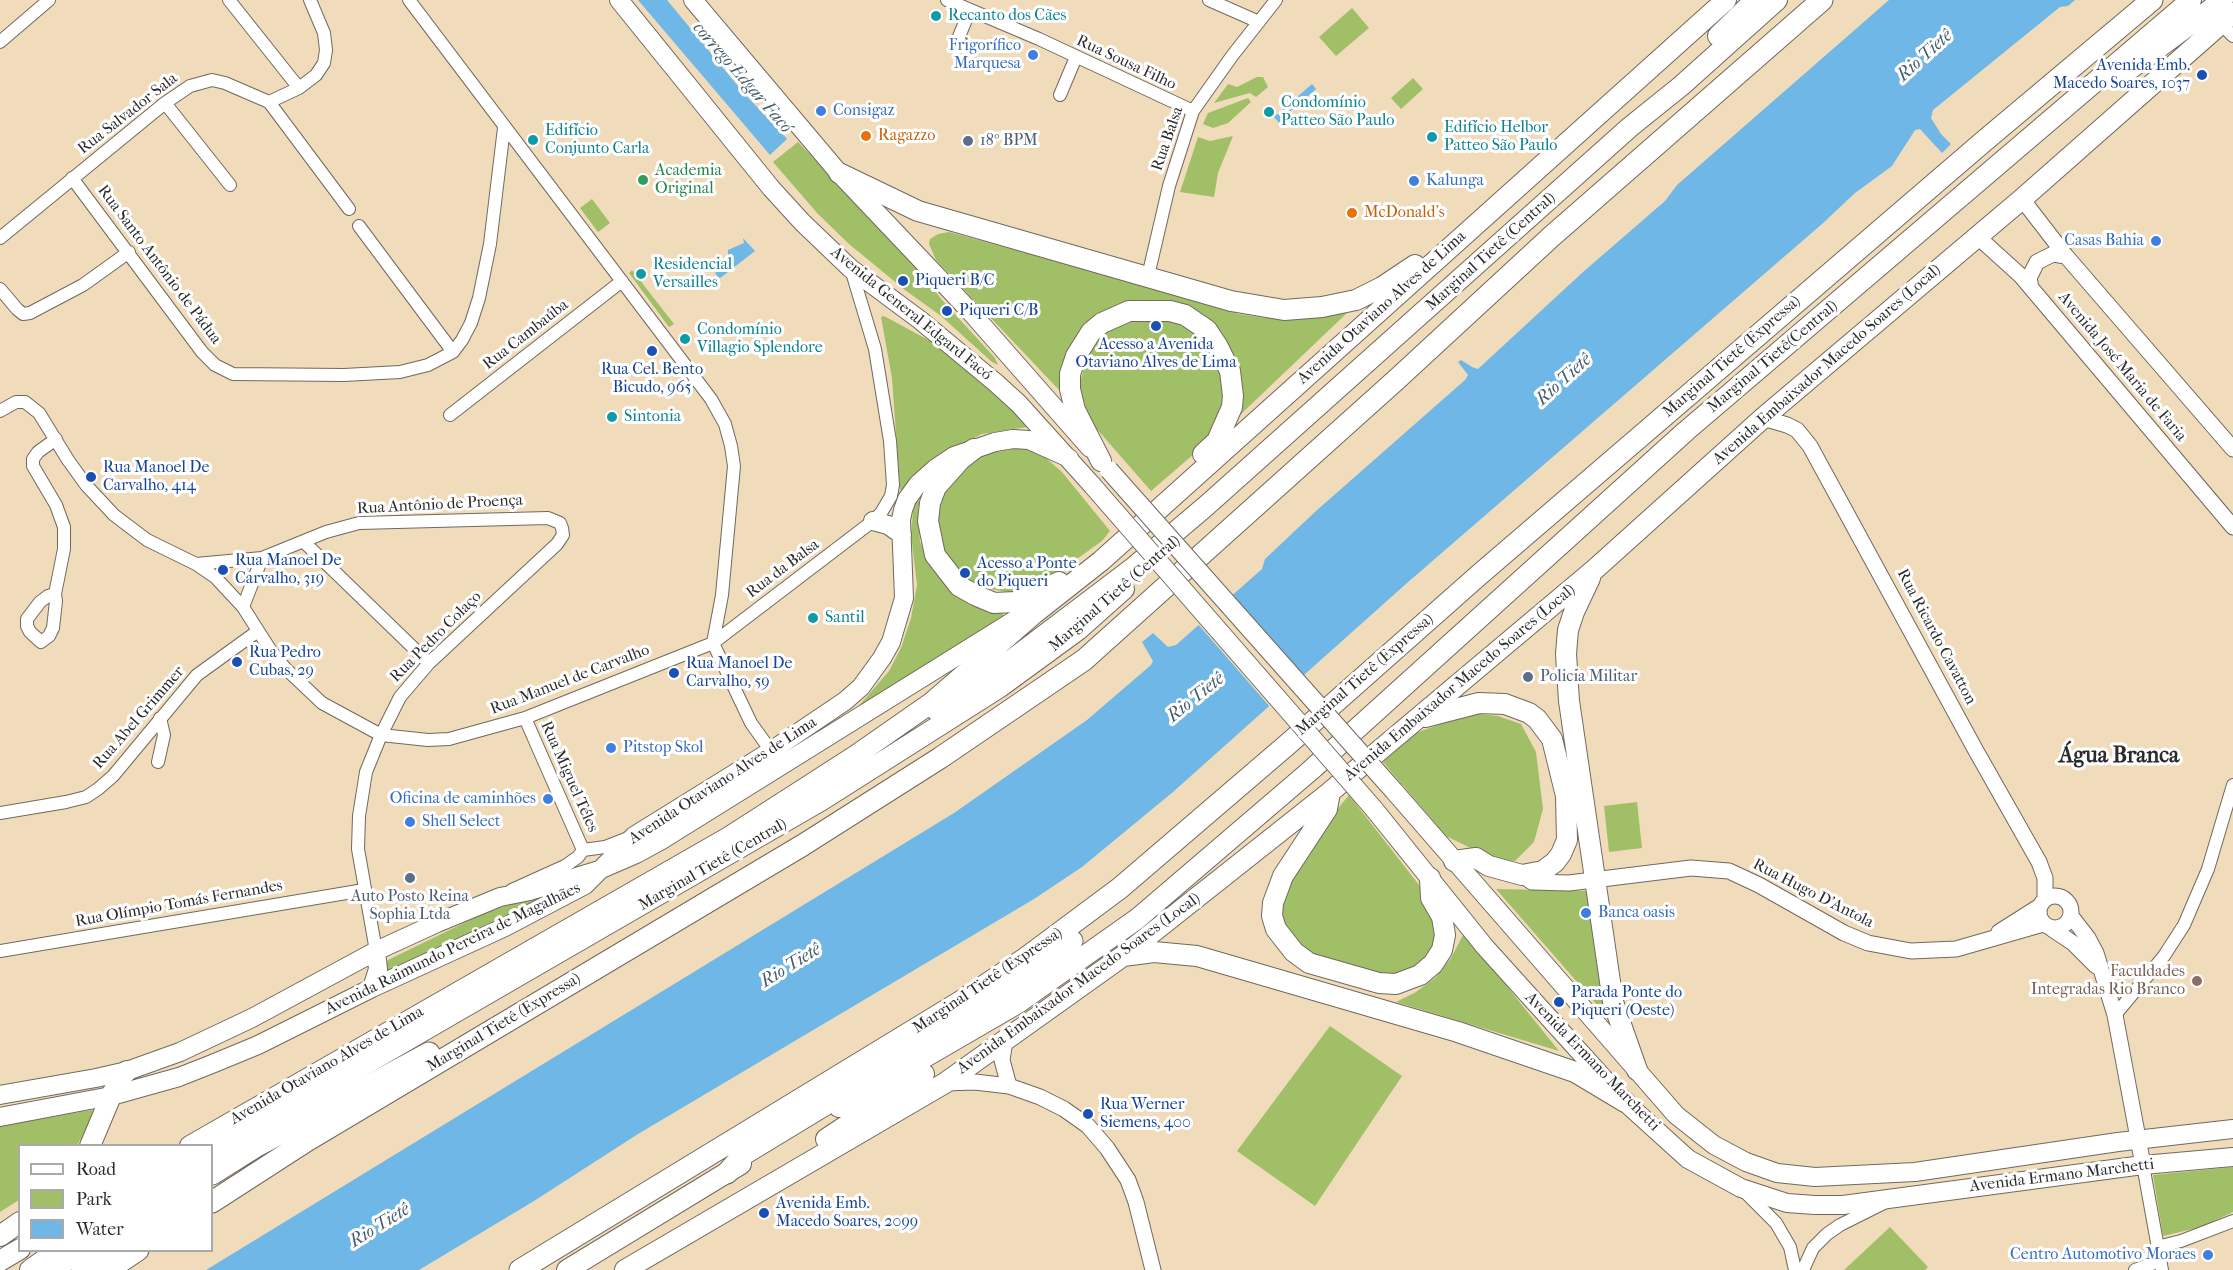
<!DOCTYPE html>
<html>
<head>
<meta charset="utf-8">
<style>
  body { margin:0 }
  #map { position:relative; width:2233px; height:1270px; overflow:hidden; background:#f0dcbb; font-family:"IM FELL French Canon",serif }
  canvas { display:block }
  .legend { position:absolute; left:18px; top:1144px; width:195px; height:108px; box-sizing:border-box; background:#fff; border:2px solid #aaa; margin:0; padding:8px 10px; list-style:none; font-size:18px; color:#2b2b2b }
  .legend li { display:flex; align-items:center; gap:12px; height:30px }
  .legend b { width:30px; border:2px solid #aaa }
</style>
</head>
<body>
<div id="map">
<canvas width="2233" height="1270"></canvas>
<ul class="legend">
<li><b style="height:8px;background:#fff"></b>Road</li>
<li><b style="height:16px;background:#a0bf66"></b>Park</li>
<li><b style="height:16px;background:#6fb7e6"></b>Water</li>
</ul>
</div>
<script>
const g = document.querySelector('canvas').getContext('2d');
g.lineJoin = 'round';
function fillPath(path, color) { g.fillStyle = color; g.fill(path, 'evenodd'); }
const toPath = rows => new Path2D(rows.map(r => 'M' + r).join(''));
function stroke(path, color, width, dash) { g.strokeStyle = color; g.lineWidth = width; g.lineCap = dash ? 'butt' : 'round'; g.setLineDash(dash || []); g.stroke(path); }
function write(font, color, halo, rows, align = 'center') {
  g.font = font + ' "IM FELL French Canon",serif'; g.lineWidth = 6; g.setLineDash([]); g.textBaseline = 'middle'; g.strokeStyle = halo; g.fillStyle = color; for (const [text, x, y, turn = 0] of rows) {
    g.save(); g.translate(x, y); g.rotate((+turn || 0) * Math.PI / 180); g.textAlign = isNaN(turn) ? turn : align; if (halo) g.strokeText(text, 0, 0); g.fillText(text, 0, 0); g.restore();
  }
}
const green = toPath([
  [1352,8,1369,28,1336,56,1319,37],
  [1257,77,1263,77,1268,87,1256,97,1250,93,1214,103,1228,84,1237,87],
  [1413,78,1423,89,1401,109,1391,98],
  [1248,98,1251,102,1228,123,1213,128,1203,124,1208,113],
  [1233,136,1218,173,1214,197,1180,192,1198,137,1210,141],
  [798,142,896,243,943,301,995,358,998,365,992,362,941,316,905,290,849,244,818,214,773,162],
  [592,199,610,223,598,232,580,208],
  [949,232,1194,299,1239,314,1265,318,1313,318,1348,312,1240,415,1237,413,1242,388,1236,367,1167,302,1141,300,1120,305,1059,390,936,260,929,244,930,239,938,234],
  [632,270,674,324,669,327,629,273],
  [884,316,934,343,1013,410,1027,427,982,434,960,445,903,492,900,489,892,378,881,317],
  [1154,317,1179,321,1201,333,1225,382,1224,404,1217,427,1202,447,1151,491,1095,427,1083,401,1080,383,1089,348,1108,331,1130,319],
  [1018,447,1028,448,1046,458,1062,472,1110,531,1102,541,1049,579,1019,592,1008,592,984,588,962,577,945,555,937,521,938,509,945,491,961,470,981,456,1000,448],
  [917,501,920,502,918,508,920,542,932,569,952,589,1000,610,1006,619,857,708,889,671,901,648,911,618,917,585,911,534,913,511],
  [1470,713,1498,716,1521,724,1536,752,1543,809,1534,842,1515,861,1493,859,1446,836,1383,762,1408,736],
  [1349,795,1419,885,1430,903,1435,920,1435,939,1430,956,1416,970,1397,978,1305,958,1287,940,1278,897,1289,869],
  [1637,802,1642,848,1609,852,1604,806],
  [1496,889,1588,891,1605,1014],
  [564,890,388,971,385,965,388,960,476,917,515,902],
  [1464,933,1559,1051,1396,1002,1416,992,1436,977,1451,958],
  [1330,1026,1402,1076,1315,1206,1237,1151],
  [92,1110,95,1116,77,1145,20,1146,19,1200,0,1212,0,1126],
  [2233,1167,2233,1212,2201,1227,2163,1236,2153,1175],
  [1890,1227,1928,1267,1925,1270,1844,1270]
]);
const water = toPath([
  [638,0,667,0,743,92,787,139,770,155],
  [1889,0,2075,0,2068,6,2060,7,1933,110,1931,118,1941,134,1951,144,1942,153,1920,129,1915,130,1892,166,1855,193,1822,224,1407,583,1173,792,1082,867,1034,899,638,1134,534,1201,419,1270,206,1270,954,813,1087,720,1151,665,1153,661,1142,642,1153,633,1168,647,1176,645,1262,569,1265,559,1316,511,1465,380,1468,375,1458,362,1461,360,1472,367,1478,369,1583,272,1665,201,1677,185],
  [1312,84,1316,89,1284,117,1286,119,1280,124,1274,117],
  [743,238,755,251,719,279,715,273,728,264,728,250,744,243]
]);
const pier = toPath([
  [1231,593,1305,678,1271,708,1197,623]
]);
const minor = toPath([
  [229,0,299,88],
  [409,0,711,399,725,424,731,446,734,466,722,595,713,643,751,723,771,751],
  [947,0,1039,39,1193,111],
  [1209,0,1259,22],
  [2221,24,2233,36],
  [958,39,970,10],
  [0,42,49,0],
  [1060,95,1076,57],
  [269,102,349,209],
  [165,103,230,185],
  [72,178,202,352,215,365,233,374,344,375,400,372,428,365,453,352,462,340,471,323,479,298,490,244,504,128],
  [359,226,453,352],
  [0,238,165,103,190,86,212,80,225,83,269,102,299,88,316,75,324,63,326,50,324,33,310,0],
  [1148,276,1169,186,1193,111,1232,56,1276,0],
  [0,289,17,309,23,314,30,313,83,285,129,252],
  [0,411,16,402,25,402,39,413,68,460,86,485,114,515,147,540,196,564,215,577,243,607,271,651,285,668,322,703,381,735,428,740,449,739,525,718,713,643,873,521,881,513,891,496,893,485,890,441,875,349,851,269],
  [450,415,622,281],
  [304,542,429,663],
  [196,564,262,558,326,532,359,523,548,518,560,523,562,528,563,535,557,544,429,663,400,697,381,735,366,772,359,816,358,849,376,951],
  [55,594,48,596,40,602,27,619,27,626,30,632,41,642,49,636,53,628,56,601,55,594,64,549,64,527,56,505,33,466,33,459,38,452,56,439],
  [243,607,262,558],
  [525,718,583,850],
  [158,762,164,735,160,718],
  [0,813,66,802,86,797,98,789,113,776,197,675,258,631],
  [583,850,605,847,628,838],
  [512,890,565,866,578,857,583,850],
  [0,951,364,890],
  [2115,1015,2164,956,2184,925,2208,869,2233,785],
  [2143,1165,2162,1270],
  [1744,1191,1776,1223,1790,1247,1795,1270],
  [2157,1247,2181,1241,2233,1221],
  [1803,1270,1813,1248,1827,1234,1840,1225,1884,1203],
  [2135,1270,2160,1261]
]);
const tertiary = toPath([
  [2022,199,2066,256,2233,449],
  [1978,237,2021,276,2233,527],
  [2031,288,2029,278,2037,262,2053,254,2066,256],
  [1763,418,1787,425,1797,430,1810,446,1975,749,2039,862,2045,878,2045,899],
  [1522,875,1532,882,1569,883,1691,868,1729,871,1759,885,1844,933,1868,943,1911,951,1956,949,2043,924],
  '2039 912a16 16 0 1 1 32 0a16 16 0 1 1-32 0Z',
  [2071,916,2088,938,2096,953,2115,1015,2143,1165],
  [2052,929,2073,943,2096,966],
  [1999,932,2040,906],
  [1005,1041,1002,1060,1009,1086],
  [945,1083,975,1082,1009,1086,1040,1097,1064,1109,1088,1126,1107,1148,1128,1180,1136,1202,1153,1270]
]);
const primary = toPath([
  [619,0,771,188,802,222,850,268,920,320,996,383,1019,404,1092,485],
  [693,0,839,173,968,309,1090,448],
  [873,521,888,525,902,535],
  [1394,791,1676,1115,1714,1145,1746,1162,1777,1173,1815,1177,1915,1172,2118,1142,2233,1129],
  [1374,809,1485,947,1625,1102,1688,1159,1741,1188,1787,1203,1815,1205,1843,1205,2143,1165,2233,1157],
  [372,988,378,969,376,951],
  [0,1095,96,1078,127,1071,180,1052,252,1018,376,951,437,923,500,897,530,891,599,870,636,854,660,841,1018,618,1025,616],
  [0,1117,111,1096,179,1077,212,1064,258,1045,372,988,505,927,585,885,634,836,771,751,845,701,861,687,882,658,891,642,904,598,901,520,903,510,907,499,918,484,936,468,954,456,995,442,1013,439,1029,440,1069,458]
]);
const trunk = toPath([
  [1718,36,1755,0],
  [2122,75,2223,0],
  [839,173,918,211,1231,301,1284,310,1322,307,1356,300,1382,287,1415,265],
  [974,449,961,459,936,487,930,503,928,521,935,555,959,586,975,595,994,603,1015,602,1032,596,1059,582],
  [1101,461,1075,410,1070,389,1070,374,1076,356,1091,332,1102,323,1129,311,1170,311,1185,315,1207,330,1217,345,1230,371,1233,396,1232,407,1217,441,1203,454],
  [1590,578,1574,612,1568,630,1566,654,1569,701,1613,1002,1637,1070],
  [937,711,1014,658,1134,567,1206,506,1630,127,1681,86,1777,0],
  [1425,717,1479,703,1505,704,1529,713,1537,719,1552,739,1566,796,1567,840,1561,854,1555,862,1543,871,1522,875,1489,866,1476,858,1454,861],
  [1330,792,1327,809,1283,876,1273,903,1272,916,1276,929,1294,952,1309,963,1379,983,1396,984,1420,975,1433,964,1442,950,1445,935,1442,917,1431,898,1430,878],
  [1123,956,1154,952,1197,956,1458,1032,1575,1072,1625,1102],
  [839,1107,1018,1003,1137,919,1310,771,1686,431,2191,0],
  [826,1139,924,1074],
  [90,1146,111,1096,121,1077,127,1071],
  [190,1146,729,837,855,756,931,703,1035,613,1101,561,1726,0],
  [212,1153,822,800,1000,687,1078,630,1124,589],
  [0,1236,20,1222],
  [0,1261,20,1249],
  [30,1270,58,1250],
  [567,1270,741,1164],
  [625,1270,945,1083,1123,956,1330,792,1594,570,1763,418,2022,199,2233,13]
]);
const motorway = toPath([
  [727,1173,744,1154,948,1030,1072,941],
  [212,1174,255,1147,429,1053],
  [212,1202,308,1140,803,845,940,758,1084,660,1396,380,1552,236,1822,0],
  [50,1270,83,1250],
  [82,1270,113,1250],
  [108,1270,138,1250],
  [520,1270,960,1002,1026,958,1120,888,1288,744,1479,575,1983,142,2152,0]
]);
const primaryBridge = toPath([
  [1109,470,1394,791],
  [1092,485,1374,809]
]);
const markers = [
  [936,16,6,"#0f9aa8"],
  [1033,55,6,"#3f7fe0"],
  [2202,75,6,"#1a4fb4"],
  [821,111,6,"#3f7fe0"],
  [1269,112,6,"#0f9aa8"],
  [866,136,6,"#e8710a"],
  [1432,137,6,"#0f9aa8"],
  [533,140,6,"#0f9aa8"],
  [968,141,6,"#5c6f8a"],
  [643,180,6,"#2e9e5b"],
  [1414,181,6,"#3f7fe0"],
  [1352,213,6,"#e8710a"],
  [2156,241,6,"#3f7fe0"],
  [641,274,6,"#0f9aa8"],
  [903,281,6,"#1a4fb4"],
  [947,311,6,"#1a4fb4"],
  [1156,326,6,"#1a4fb4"],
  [685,339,6,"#0f9aa8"],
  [652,351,6,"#1a4fb4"],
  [612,417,6,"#0f9aa8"],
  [91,477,6,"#1a4fb4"],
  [223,570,6,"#1a4fb4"],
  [965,573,6,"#1a4fb4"],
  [813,618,6,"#0f9aa8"],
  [237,662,6,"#1a4fb4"],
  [674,673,6,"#1a4fb4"],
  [1528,677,6,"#5c6f8a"],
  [611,748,6,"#3f7fe0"],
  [548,799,6,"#3f7fe0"],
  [410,822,6,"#3f7fe0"],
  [410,878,6,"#5c6f8a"],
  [1586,913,6,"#3f7fe0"],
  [2197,981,6,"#8d6e63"],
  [1559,1002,6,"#1a4fb4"],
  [1088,1114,6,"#1a4fb4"],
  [764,1213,6,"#1a4fb4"],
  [2208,1255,6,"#3f7fe0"]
];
const cultureNames = [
  ["Recanto dos Cães",948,16],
  ["Condomínio",1281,103],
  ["Patteo São Paulo",1281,121],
  ["Edifício Helbor",1444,128],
  ["Patteo São Paulo",1444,146],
  ["Edifício",545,131],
  ["Conjunto Carla",545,149],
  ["Residencial",653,265],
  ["Versailles",653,283],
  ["Condomínio",697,330],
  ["Villagio Splendore",697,348],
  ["Sintonia",624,417],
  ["Santil",825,618]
];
const shopNames = [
  ["Frigorífico",1021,46,"right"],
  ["Marquesa",1021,64,"right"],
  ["Consigaz",833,111],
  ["Kalunga",1426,181],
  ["Casas Bahia",2144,241,"right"],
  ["Pitstop Skol",623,748],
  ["Oficina de caminhões",536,799,"right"],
  ["Shell Select",422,822],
  ["Banca oasis",1598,913],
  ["Centro Automotivo Moraes",2196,1255,"right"]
];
const streetNames = [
  ["Rua Sousa Filho",1126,63,25],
  ["Rua Salvador Sala",128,114,-38],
  ["Rua Balsa",1168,139,-71],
  ["Marginal Tietê (Central)",1491,252,-42],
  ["Rua Santo Antônio de Pádua",159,265,53],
  ["Avenida Otaviano Alves de Lima",1382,308,-42],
  ["Avenida General Edgard Facó",911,314,39],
  ["Rua Cambaúba",526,335,-38],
  ["Marginal Tietê (Expressa)",1732,357,-41],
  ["Marginal Tietê(Central)",1773,357,-40],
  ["Avenida Embaixador Macedo Soares (Local)",1827,365,-41],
  ["Avenida José Maria de Faria",2122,367,50],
  ["Rua Antônio de Proença",440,505,-3],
  ["Rua da Balsa",783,569,-37],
  ["Marginal Tietê (Central)",1115,594,-41],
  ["Rua Pedro Colaço",436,637,-45],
  ["Rua Ricardo Cavatton",1936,637,62],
  ["Marginal Tietê (Expressa)",1365,675,-41],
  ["Rua Manuel de Carvalho",570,680,-21],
  ["Avenida Embaixador Macedo Soares (Local)",1460,683,-40],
  ["Rua Abel Grimmer",139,718,-49],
  ["Rua Miguel Téles",569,777,66],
  ["Avenida Otaviano Alves de Lima",723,781,-33],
  ["Marginal Tietê (Central)",713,865,-30],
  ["Rua Hugo D'Antola",1813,894,27],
  ["Rua Olímpio Tomás Fernandes",179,904,-10],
  ["Avenida Raimundo Pereira de Magalhães",453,949,-26],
  ["Marginal Tietê (Expressa)",988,981,-34],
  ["Avenida Embaixador Macedo Soares (Local)",1079,984,-36],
  ["Marginal Tietê (Expressa)",504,1023,-31],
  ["Avenida Ermano Marchetti",1592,1062,46],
  ["Avenida Otaviano Alves de Lima",327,1066,-30],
  ["Avenida Ermano Marchetti",2062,1176,-7]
];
const transitNames = [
  ["Avenida Emb.",2190,66,"right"],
  ["Macedo Soares, 1037",2190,84,"right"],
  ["Piqueri B/C",915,281],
  ["Piqueri C/B",959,311],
  ["Acesso a Avenida",1156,345,"center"],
  ["Otaviano Alves de Lima",1156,363,"center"],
  ["Rua Cel. Bento",652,370,"center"],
  ["Bicudo, 965",652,388,"center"],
  ["Rua Manoel De",103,468],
  ["Carvalho, 414",103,486],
  ["Rua Manoel De",235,561],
  ["Carvalho, 319",235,579],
  ["Acesso a Ponte",977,564],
  ["do Piqueri",977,582],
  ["Rua Pedro",249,653],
  ["Cubas, 29",249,671],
  ["Rua Manoel De",686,664],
  ["Carvalho, 59",686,682],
  ["Parada Ponte do",1571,993],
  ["Piqueri (Oeste)",1571,1011],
  ["Rua Werner",1100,1105],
  ["Siemens, 400",1100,1123],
  ["Avenida Emb.",776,1204],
  ["Macedo Soares, 2099",776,1222]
];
const foodNames = [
  ["Ragazzo",878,136],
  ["McDonald's",1364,213]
];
const serviceNames = [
  ["18º BPM",980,141],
  ["Policia Militar",1540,677],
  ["Auto Posto Reina",410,897,"center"],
  ["Sophia Ltda",410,915,"center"]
];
const leisureNames = [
  ["Academia",655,171],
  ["Original",655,189]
];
const educationNames = [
  ["Faculdades",2185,972],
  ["Integradas Rio Branco",2185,990]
];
const waterNames = [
  ["Rio Tietê",1925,56,-42],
  ["corrego Edgar Facó",742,78,49],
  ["Rio Tietê",1564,380,-42],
  ["Rio Tietê",1196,698,-39],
  ["Rio Tietê",791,966,-32],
  ["Rio Tietê",380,1226,-32]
];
const districtNames = [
  ["Água Branca",2119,757]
];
fillPath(green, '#a0bf66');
fillPath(water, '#6fb7e6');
fillPath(pier, '#f0dcbb');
stroke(minor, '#70695d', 14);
stroke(tertiary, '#70695d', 17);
stroke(primary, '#70695d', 20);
stroke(trunk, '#70695d', 22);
stroke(motorway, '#70695d', 23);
stroke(minor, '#fff', 12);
stroke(tertiary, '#fff', 15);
stroke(primary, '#fff', 18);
stroke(trunk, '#fff', 20);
stroke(motorway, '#fff', 21);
stroke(primaryBridge, '#70695d', 20, []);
stroke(primaryBridge, '#fff', 18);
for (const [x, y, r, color] of markers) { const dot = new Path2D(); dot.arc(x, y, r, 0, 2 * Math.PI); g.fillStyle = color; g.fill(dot); stroke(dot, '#fff', 2); }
write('16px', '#0d838f', '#fff', cultureNames, 'left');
write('16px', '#366cbe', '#fff', shopNames, 'left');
write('16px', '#2b2b2b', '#fff', streetNames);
write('16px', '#164399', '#fff', transitNames, 'left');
write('16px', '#c56008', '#fff', foodNames, 'left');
write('16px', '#4e5e75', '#fff', serviceNames, 'left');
write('16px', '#27864d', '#fff', leisureNames, 'left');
write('16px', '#785e54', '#fff', educationNames, 'right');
write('italic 18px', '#435c6c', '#fff', waterNames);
write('bold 22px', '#2b2b2b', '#fff', districtNames);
</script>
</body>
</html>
